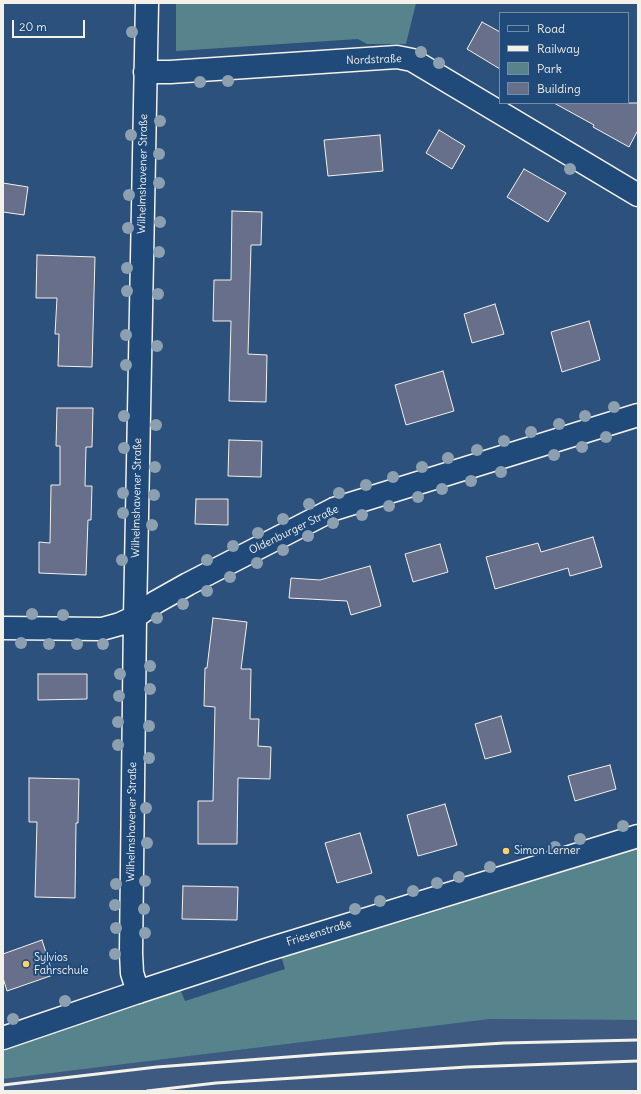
<!DOCTYPE html>
<html>
<head>
<meta charset="utf-8">
<style>
  body { margin:0 }
  #map { position:relative; width:641px; height:1094px; overflow:hidden; background:#2d517d; font-family:Delius,sans-serif }
  canvas { display:block }
  .frame { position:absolute; inset:0; border:4px solid #f4f1e8; pointer-events:none }
  .legend { position:absolute; left:499px; top:12px; width:130px; height:92px; box-sizing:border-box; background:#1f4a7a; border:1px solid #748da6; margin:0; padding:5px 7px; list-style:none; font-size:12px; color:#f4f1e8 }
  .legend li { display:flex; align-items:center; gap:8px; height:20px }
  .legend b { width:20px; border:1px solid #748da6 }
  .scale { position:absolute; left:12px; top:20px; width:73px; height:18px; box-sizing:border-box; border:2px solid #f4f1e8; border-top:0; padding-left:5px; font-size:12px; line-height:14px; white-space:nowrap; color:#f4f1e8; -webkit-text-stroke:3px #1f4a7a; paint-order:stroke }
</style>
</head>
<body>
<div id="map">
<canvas width="641" height="1094"></canvas>
<div class="frame"></div>
<ul class="legend">
<li><b style="height:5px;background:#1f4a7a"></b>Road</li>
<li><b style="height:5px;background:#f4f1e8"></b>Railway</li>
<li><b style="height:11px;background:#56838c"></b>Park</li>
<li><b style="height:11px;background:#676f8b"></b>Building</li>
</ul>
<div class="scale">20 m</div>
</div>
<script>
const g = document.querySelector('canvas').getContext('2d');
g.lineJoin = 'round';
function fillPath(path, color) { g.fillStyle = color; g.fill(path, 'evenodd'); }
const toPath = rows => new Path2D(rows.map(r => 'M' + r).join(''));
function stroke(path, color, width, dash) { g.strokeStyle = color; g.lineWidth = width; g.lineCap = dash ? 'butt' : 'round'; g.setLineDash(dash || []); g.stroke(path); }
function write(font, color, halo, rows, align = 'center') {
  g.font = font + ' Delius,sans-serif'; g.lineWidth = 4; g.setLineDash([]); g.textBaseline = 'middle'; g.strokeStyle = halo; g.fillStyle = color; for (const [text, x, y, turn = 0] of rows) {
    g.save(); g.translate(x, y); g.rotate((+turn || 0) * Math.PI / 180); g.textAlign = isNaN(turn) ? turn : align; if (halo) g.strokeText(text, 0, 0); g.fillText(text, 0, 0); g.restore();
  }
}
const built = toPath([
  [490,1019,638,1020,638,1091,3,1091,3,1079]
]);
const green = toPath([
  [176,3,416,3,406,44,367,44,358,39,176,51],
  [638,848,638,1020,490,1019,3,1079,3,1049,180,989,185,1001,285,969,281,956,405,921]
]);
const building = toPath([
  [482,22,500,32,500,69,467,49,482,22],
  [554,103,638,103,638,130,629,147,593,127,594,125,554,103],
  [439,130,465,146,452,169,426,153,439,130],
  [380,135,383,171,328,176,324,140,380,135],
  [524,169,566,193,548,222,507,197,524,169],
  [3,183,28,187,24,215,3,212,3,183],
  [232,211,262,212,261,245,251,245,248,354,267,355,266,402,229,401,231,321,213,321,214,280,231,280,232,211],
  [37,255,95,257,92,367,58,366,59,334,55,334,57,298,36,298,37,255],
  [495,304,504,334,472,343,464,314,495,304],
  [589,321,600,360,562,372,551,332,589,321],
  [443,371,454,411,406,425,395,385,443,371],
  [57,408,93,408,92,447,86,447,85,486,92,486,91,520,88,520,86,575,39,573,39,542,50,543,51,485,60,485,60,446,56,446,57,408],
  [229,440,262,441,261,477,228,476,229,440],
  [196,499,228,499,228,525,195,524,196,499],
  [593,537,602,567,570,576,568,568,495,589,486,557,538,543,541,552,593,537],
  [440,544,448,572,413,582,405,554,440,544],
  [370,566,381,606,351,615,347,601,289,598,291,578,320,580,370,566],
  [213,618,247,622,241,669,251,669,250,719,259,719,258,746,271,747,270,779,238,778,237,844,198,844,198,801,213,801,215,707,204,706,205,668,207,668,213,618],
  [38,674,87,674,87,699,38,700,38,674],
  [501,716,511,752,485,759,475,724,501,716],
  [610,765,616,789,575,801,568,776,610,765],
  [29,778,79,779,78,823,76,823,75,898,35,897,37,822,29,822,29,778],
  [445,804,457,845,418,856,407,815,445,804],
  [360,833,372,873,337,883,325,843,360,833],
  [183,886,238,887,237,920,182,919,183,886],
  [42,940,53,975,7,991,3,978,3,954,42,940]
]);
const minor = toPath([
  [145,72,170,72,397,57,412,60,638,195],
  [3,628,102,629,120,624,135,617,156,602,188,584,334,509,638,415],
  [3,1038,138,992,132,973,131,953,135,617,147,3]
]);
const tertiary = toPath([
  [138,992,266,950,638,836]
]);
const rail = toPath([
  [3,1085,157,1067,327,1054,504,1043,638,1040],
  [147,1091,216,1083,467,1067,638,1061]
]);
const trees = [
  [132,32],
  [421,52],
  [439,63],
  [228,81],
  [200,82],
  [160,121],
  [131,135],
  [159,154],
  [570,169],
  [159,183],
  [129,195],
  [160,222],
  [128,228],
  [159,252],
  [127,268],
  [127,291],
  [158,294],
  [126,335],
  [157,346],
  [126,365],
  [614,407],
  [124,416],
  [585,416],
  [559,424],
  [156,425],
  [531,432],
  [606,437],
  [504,441],
  [582,447],
  [124,448],
  [477,450],
  [554,455],
  [448,458],
  [155,467],
  [422,467],
  [501,472],
  [393,477],
  [471,481],
  [366,485],
  [442,489],
  [123,493],
  [339,493],
  [154,495],
  [418,497],
  [309,504],
  [389,506],
  [123,513],
  [362,515],
  [283,519],
  [333,523],
  [152,525],
  [258,533],
  [308,536],
  [233,546],
  [283,550],
  [122,560],
  [207,560],
  [257,563],
  [230,577],
  [207,591],
  [183,604],
  [32,614],
  [63,615],
  [157,618],
  [21,643],
  [49,644],
  [77,644],
  [103,644],
  [150,666],
  [120,674],
  [150,689],
  [119,696],
  [118,722],
  [149,726],
  [118,745],
  [149,758],
  [146,808],
  [623,826],
  [580,839],
  [147,843],
  [555,847],
  [490,867],
  [459,877],
  [145,881],
  [437,883],
  [116,884],
  [413,891],
  [380,901],
  [115,905],
  [144,909],
  [355,909],
  [116,928],
  [145,933],
  [115,954],
  [65,1001],
  [13,1019]
];
const markers = [
  [506,851,4,"#ffd166"],
  [26,964,4,"#ffd166"]
];
const streetNames = [
  ["Nordstraße",374,60,-2],
  ["Wilhelmshavener Straße",143,174,-89],
  ["Wilhelmshavener Straße",137,498,-89],
  ["Oldenburger Straße",294,530,-26],
  ["Wilhelmshavener Straße",132,822,-89],
  ["Friesenstraße",319,933,-17]
];
const poiNames = [
  ["Simon Lerner",514,851],
  ["Sylvios",34,958],
  ["Fahrschule",34,971]
];
fillPath(built, '#3e5a81');
fillPath(green, '#56838c');
fillPath(building, '#676f8b');
stroke(building, '#f4f1e8', 1);
stroke(minor, '#f4f1e8', 25);
stroke(tertiary, '#f4f1e8', 25);
stroke(minor, '#1f4a7a', 22);
stroke(tertiary, '#1f4a7a', 22);
stroke(rail, '#f4f1e8', 3);
g.fillStyle = '#8da0b0';
for (const [x, y] of trees) { g.beginPath(); g.arc(x, y, 6, 0, 2 * Math.PI); g.fill(); }
for (const [x, y, r, color] of markers) { const dot = new Path2D(); dot.arc(x, y, r, 0, 2 * Math.PI); g.fillStyle = color; g.fill(dot); stroke(dot, '#1f4a7a', 1.5); }
write('11px', '#f4f1e8', '#1f4a7a', streetNames);
write('11px', '#f4f1e8', '#1f4a7a', poiNames, 'left');
</script>
</body>
</html>
